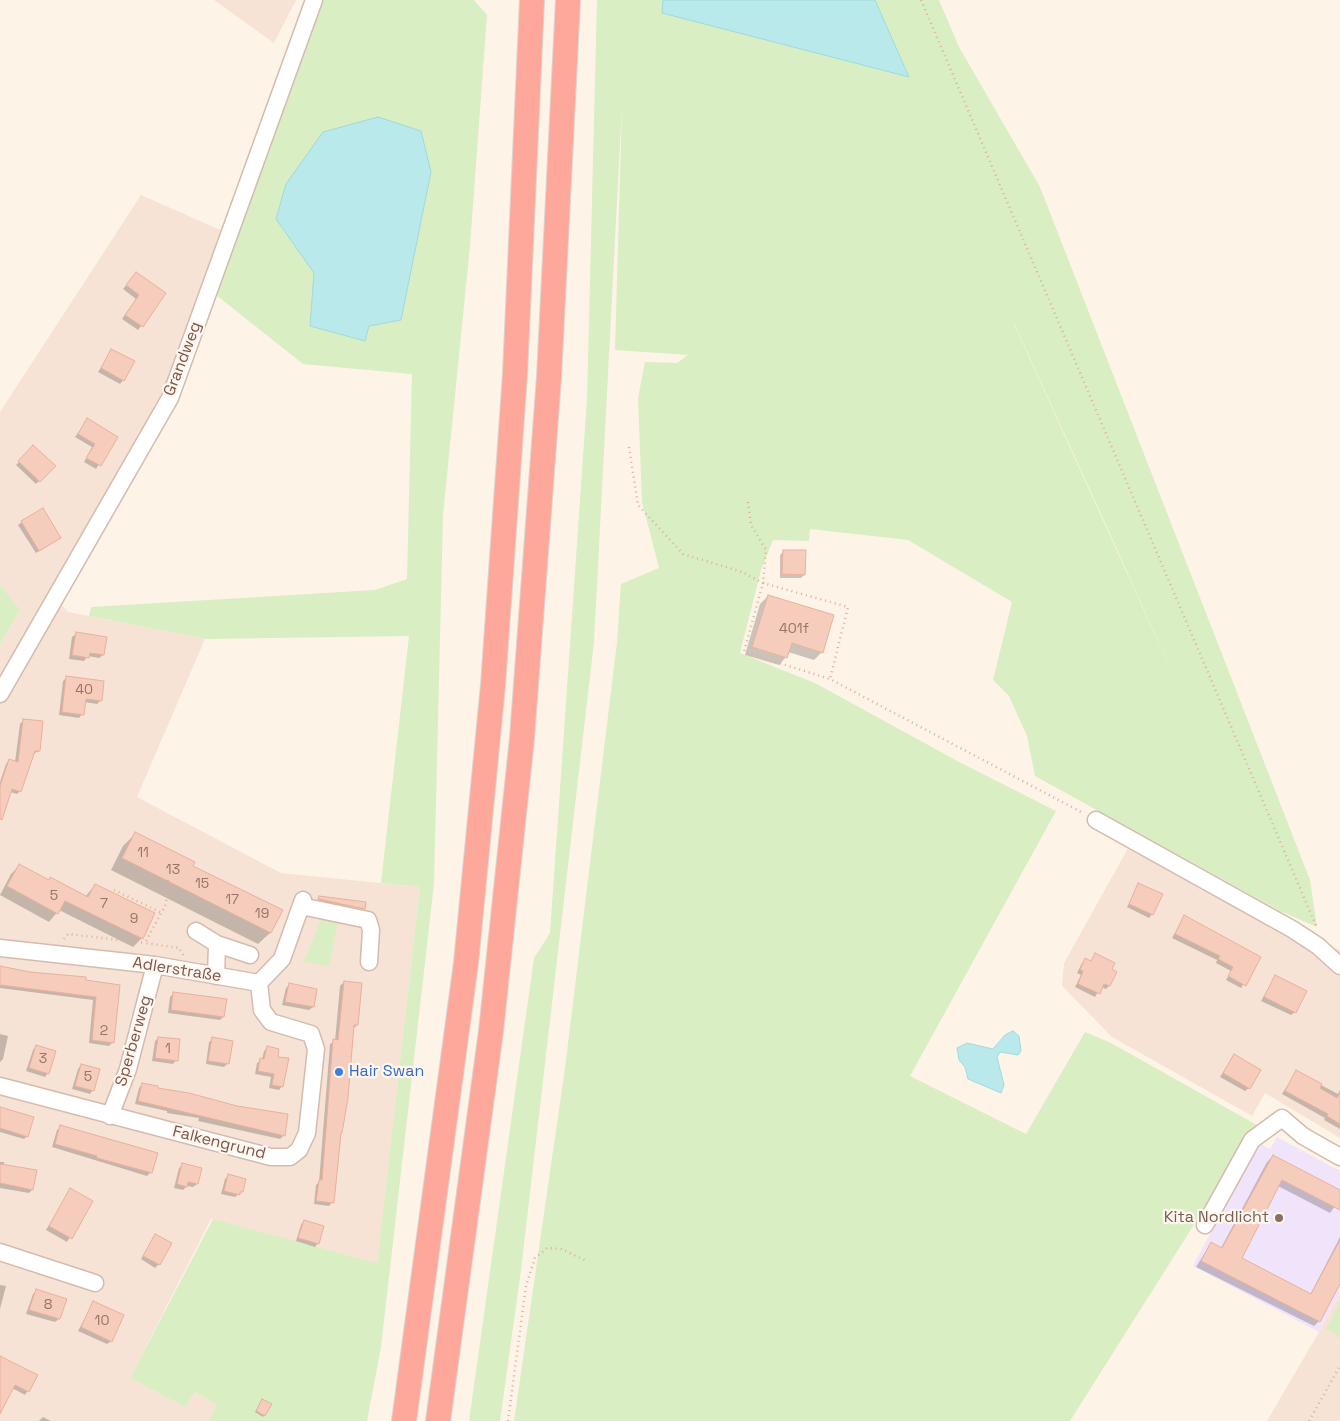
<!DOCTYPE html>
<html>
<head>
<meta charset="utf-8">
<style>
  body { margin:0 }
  canvas { display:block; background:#fef3e7 }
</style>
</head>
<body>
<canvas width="1340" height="1421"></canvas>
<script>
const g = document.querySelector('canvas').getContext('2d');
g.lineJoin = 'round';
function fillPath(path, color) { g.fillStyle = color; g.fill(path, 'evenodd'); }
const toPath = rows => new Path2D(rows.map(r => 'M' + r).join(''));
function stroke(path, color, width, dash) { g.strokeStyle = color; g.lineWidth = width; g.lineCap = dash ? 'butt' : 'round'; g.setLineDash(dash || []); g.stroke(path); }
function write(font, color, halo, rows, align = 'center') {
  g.font = font + ' "Space Grotesk",sans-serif'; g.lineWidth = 4.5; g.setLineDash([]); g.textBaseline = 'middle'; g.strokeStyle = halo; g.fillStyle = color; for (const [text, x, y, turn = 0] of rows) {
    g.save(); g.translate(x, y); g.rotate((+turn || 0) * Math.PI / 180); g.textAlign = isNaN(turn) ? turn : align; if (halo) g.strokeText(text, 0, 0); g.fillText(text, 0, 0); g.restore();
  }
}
const residential = toPath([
  [214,0,296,0,274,43],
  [141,195,225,232,165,396,50,592,68,612,205,639,137,797,281,873,420,887,377,1263,211,1219,130,1378,185,1407,195,1392,217,1405,209,1421,0,1421,0,645,20,609,0,585,0,412],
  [1131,843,1308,941,1340,950,1340,1138,1265,1093,1252,1116,1112,1037,1062,986,1064,963],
  [1340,1293,1340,1421,1267,1421,1319,1332]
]);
const education = toPath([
  [1277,1137,1340,1171,1340,1293,1319,1332,1193,1266,1258,1143,1270,1149]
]);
const green = toPath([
  [322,0,474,0,487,15,470,246,443,515,434,884,381,1347,367,1421,209,1421,217,1405,195,1392,185,1407,130,1378,213,1219,377,1263,420,887,381,883,409,636,205,639,89,616,91,607,375,590,407,579,412,374,303,364,216,295],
  [314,273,369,326,365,341,310,326],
  [597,0,663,0,662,12,908,76,875,0,939,0,959,47,1040,187,1310,880,1317,927,1280,911,1035,776,1027,736,1009,696,993,680,1012,602,908,540,810,529,809,541,773,540,761,570,740,653,815,683,961,763,1056,811,910,1076,1026,1134,1085,1032,1111,1043,1257,1125,1070,1421,514,1421,565,1068,617,642,621,584,659,568,642,502,638,398,645,362,677,363,688,355,615,350,622,106,594,642,521,1270,500,1421,469,1421,534,958,550,933,587,399],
  [1014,323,1106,525,1190,712,1014,324],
  [0,585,20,609,0,645],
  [321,918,338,922,329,966,304,962],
  [1340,1301,1340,1337,1326,1329]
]);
const water = toPath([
  [663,0,875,0,909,77,662,13,663,0],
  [378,117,421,131,431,172,401,320,369,326,365,341,310,326,314,273,276,219,286,184,323,132,378,117],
  [1013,1031,1019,1036,1021,1051,1018,1055,1000,1052,997,1057,1004,1085,1001,1093,968,1079,965,1067,959,1060,957,1048,967,1043,993,1049,1005,1035,1013,1031]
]);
const shadow = toPath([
  [136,273,165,293,138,330,122,319,136,299,123,289],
  [112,350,123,380,120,384,98,372],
  [87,420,116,437,96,469,84,462,92,447,75,437],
  [34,447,54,466,36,484,16,465],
  [22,522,56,541,36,553,18,525],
  [784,551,804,575,801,578,780,578,780,555],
  [768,596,822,652,814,660,788,652,786,657,779,665,745,655,760,604],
  [76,634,103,655,99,658,88,656,84,661,69,659,72,637],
  [66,678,100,701,97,704,84,702,82,714,79,718,59,715,63,681],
  [24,720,39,751,33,754,20,791,17,794,10,792,0,820,0,782,6,764,9,760,15,762,20,724],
  [135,834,191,867,281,911,270,933,258,944,111,870,123,846],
  [19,866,48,881,85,897,95,885,142,938,133,947,59,910,49,922,0,895,11,874],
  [1139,885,1152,914,1149,918,1127,907],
  [319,897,364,909,318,901],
  [1184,917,1259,957,1241,988,1226,980,1231,971,1216,963,1217,960,1172,938],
  [1095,955,1111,970,1109,986,1106,989,1101,987,1095,997,1075,987,1081,975,1077,973,1082,963,1086,960,1090,962],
  [0,967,118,986,113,1042,109,1046,89,1043,93,1000,0,988],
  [1275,977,1295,1012,1291,1015,1261,1001],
  [344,982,357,1025,354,1028,332,1202,329,1206,314,1204,316,1185,319,1182,330,1044,335,1041,340,986],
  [289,985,313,1007,309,1010,282,1005,286,988],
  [174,993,223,1017,220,1020,168,1013,170,997],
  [0,1034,8,1036,3,1059,0,1062],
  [158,1038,176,1060,173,1064,152,1061,155,1041],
  [213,1039,228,1063,224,1067,206,1064,209,1042],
  [36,1046,48,1073,45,1077,26,1071,33,1050],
  [267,1048,277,1058,282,1086,279,1090,269,1088,271,1077,255,1074,257,1063,262,1060,264,1051],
  [1234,1056,1249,1088,1245,1091,1220,1077],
  [81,1065,93,1090,90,1094,72,1089,78,1069],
  [1296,1072,1338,1094,1340,1090,1340,1129,1324,1120,1325,1118,1282,1094],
  [142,1084,156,1089,283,1136,280,1139,198,1121,199,1118,167,1113,167,1111,135,1104,139,1088],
  [0,1108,27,1136,24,1139,0,1132],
  [61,1127,151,1172,147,1176,52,1147,57,1130],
  [1273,1156,1340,1191,1340,1199,1330,1213,1278,1186,1240,1258,1310,1295,1340,1237,1340,1281,1319,1321,1314,1326,1196,1267,1211,1243,1221,1248,1267,1162],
  [0,1162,4,1162,4,1166,32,1190,29,1193,0,1188],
  [183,1165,197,1184,193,1187,187,1186,183,1190,174,1188,179,1168],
  [228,1176,242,1191,235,1197,221,1194,225,1179],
  [70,1190,92,1202,67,1242,46,1230],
  [304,1221,318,1243,315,1247,296,1241,301,1225],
  [155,1235,159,1264,155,1268,141,1259],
  [0,1285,6,1286,0,1309],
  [37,1290,59,1319,55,1322,26,1314,33,1294],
  [93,1303,111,1341,107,1344,78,1331],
  [0,1359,36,1376,25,1395,12,1388,0,1407],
  [261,1402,264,1415,263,1417,255,1412],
  [43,1417,51,1421,39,1421]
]);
const building = toPath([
  [136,272,166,293,143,327,125,315,139,295,126,285,136,272],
  [111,349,135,361,124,381,101,368,111,349],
  [87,418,118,437,101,466,86,458,95,444,78,434,87,418],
  [33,445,56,466,40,482,18,461,33,445],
  [43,508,61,538,39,551,21,521,43,508],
  [783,550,806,550,805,575,782,574,783,550],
  [768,595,834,615,823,653,792,643,787,658,752,647,768,595],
  [76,632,107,637,104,655,90,653,89,658,72,655,76,632],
  [66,676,104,681,102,701,86,699,84,715,62,712,66,676],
  [23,719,43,721,40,751,35,751,21,792,12,789,2,820,0,819,0,786,9,759,18,762,23,719],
  [135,832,195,862,193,866,283,910,271,933,122,858,135,832],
  [19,864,49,880,50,877,88,897,95,884,155,913,143,939,65,901,58,914,7,886,19,864],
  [1138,883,1163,894,1153,915,1129,904,1138,883],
  [319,896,366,902,365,909,318,899,319,896],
  [1184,915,1261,957,1246,986,1228,976,1233,967,1218,959,1220,956,1175,934,1184,915],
  [1095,953,1115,963,1112,969,1117,972,1110,986,1104,984,1100,994,1078,984,1083,971,1080,970,1085,958,1091,961,1095,953],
  [0,966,30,972,86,977,86,980,120,985,114,1043,92,1040,96,997,0,985,0,966],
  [1275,975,1307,991,1296,1013,1264,997,1275,975],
  [344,981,362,983,358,1025,354,1025,348,1098,342,1133,341,1133,334,1203,316,1201,319,1180,322,1180,333,1039,338,1040,344,981],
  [289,983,317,989,314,1007,285,1002,289,983],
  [173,992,227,999,224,1017,171,1010,173,992],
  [158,1037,180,1039,178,1061,155,1058,158,1037],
  [212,1037,233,1041,229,1064,208,1061,212,1037],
  [36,1045,56,1051,49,1074,29,1068,36,1045],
  [267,1046,279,1049,278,1057,289,1058,283,1087,272,1085,274,1074,258,1071,260,1058,264,1059,267,1046],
  [1234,1054,1261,1070,1250,1089,1223,1073,1234,1054],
  [81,1064,100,1069,94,1091,75,1086,81,1064],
  [1296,1070,1322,1084,1320,1088,1337,1098,1340,1093,1340,1124,1327,1116,1328,1114,1285,1091,1296,1070],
  [142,1083,158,1086,158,1088,189,1093,237,1106,288,1114,285,1136,138,1101,142,1083],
  [0,1107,34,1117,28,1137,0,1128,0,1107],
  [60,1125,158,1153,152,1173,97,1158,97,1156,55,1144,60,1125],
  [1273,1155,1340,1190,1340,1210,1282,1180,1242,1258,1311,1294,1340,1240,1340,1284,1320,1322,1201,1261,1211,1242,1222,1248,1273,1155],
  [182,1163,202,1168,198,1184,188,1182,187,1187,177,1184,182,1163],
  [0,1164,37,1170,33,1190,0,1183,0,1164],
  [228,1174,246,1179,243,1192,240,1192,240,1195,224,1191,228,1174],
  [70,1188,93,1201,72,1239,49,1226,70,1188],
  [304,1220,324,1226,319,1244,298,1238,304,1220],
  [155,1234,172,1243,160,1265,143,1256,155,1234],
  [36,1289,67,1299,60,1319,29,1310,36,1289],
  [93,1301,124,1315,112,1342,81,1327,93,1301],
  [0,1356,38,1375,29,1392,15,1385,0,1414,0,1356],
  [262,1399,272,1404,265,1416,256,1411,262,1399]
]);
const path = toPath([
  [921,0,1317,928],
  [629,447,638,505,683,554,742,572,763,583,744,652,830,679,1083,813],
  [748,502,751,525,766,550,763,583,848,607,830,679],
  [141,867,140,870,145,875,167,885],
  [168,880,166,904,145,943,179,948,184,956],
  [114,890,162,913],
  [64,939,68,934,145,943],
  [508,1421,526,1286,535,1258,547,1248,561,1249,587,1261],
  [1309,1421,1340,1366]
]);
const minor = toPath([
  [0,694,170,398,314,0],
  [1096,820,1292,929,1318,946,1340,966],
  [301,906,368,920,371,930,369,962],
  [196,931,217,944,216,976],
  [217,944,250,955],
  [0,948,155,965,259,983,282,959,303,900],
  [0,1086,271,1157,290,1157,299,1150,307,1133,316,1049,311,1034,271,1022,262,1010,259,983],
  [110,1116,128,1069,155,965],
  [1205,1225,1252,1140,1282,1118,1303,1136,1340,1157],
  [0,1252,95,1283]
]);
const highway = toPath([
  [404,1421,466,963,493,685,515,374,532,0],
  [438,1421,491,1031,522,738,549,377,568,0]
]);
const markers = [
  [339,1072,5,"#3f7fe0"],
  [1279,1218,5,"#8d6e63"]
];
const numberNames = [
  ["401f",794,629],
  ["40",84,690],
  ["11",143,853],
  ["13",173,870],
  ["15",202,884],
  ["5",54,896],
  ["17",232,900],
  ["7",104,904],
  ["19",262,914],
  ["9",134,919],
  ["2",104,1031],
  ["1",168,1049],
  ["3",43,1059],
  ["5",88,1077],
  ["8",48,1305],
  ["10",102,1321]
];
const streetNames = [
  ["Grandweg",183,359,-69],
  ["Adlerstraße",177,970,9],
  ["Sperberweg",134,1041,-74],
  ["Falkengrund",219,1143,14]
];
const shopNames = [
  ["Hair Swan",349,1072]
];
const educationNames = [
  ["Kita Nordlicht",1269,1218]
];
fillPath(residential, '#f6e3d5');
fillPath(education, '#f0e4fb');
fillPath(green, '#daeec4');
fillPath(water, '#b9e9ea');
stroke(water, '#9fdadd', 1);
fillPath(shadow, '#0003');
fillPath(building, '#f6cdbd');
stroke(building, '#eab09b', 1);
stroke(minor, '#d4bbae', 19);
stroke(highway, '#ddd3d0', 26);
stroke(path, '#dcaf9f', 2.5, [1, 4]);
stroke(minor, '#fff', 16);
stroke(highway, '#fda89a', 24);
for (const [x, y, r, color] of markers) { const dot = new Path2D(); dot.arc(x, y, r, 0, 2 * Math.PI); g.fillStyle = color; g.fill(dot); stroke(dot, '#fff7ef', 2); }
write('14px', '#9a7366', null, numberNames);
write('16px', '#7b5549', '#fff7ef', streetNames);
write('16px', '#366cbe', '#fff7ef', shopNames, 'left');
write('16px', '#785e54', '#fff7ef', educationNames, 'right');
</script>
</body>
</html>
